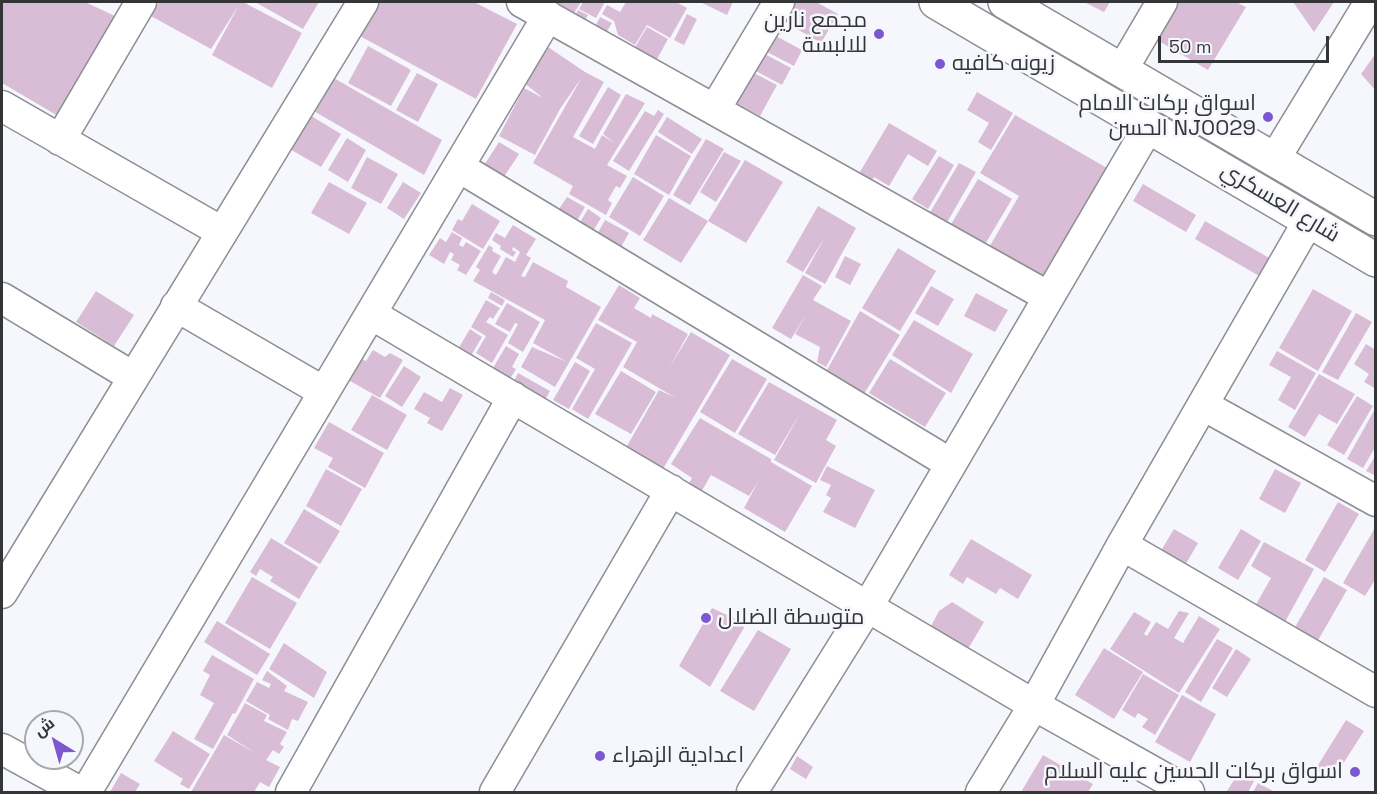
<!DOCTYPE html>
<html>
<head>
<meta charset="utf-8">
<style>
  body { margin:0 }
  #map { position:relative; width:1377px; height:794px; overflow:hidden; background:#f6f7fd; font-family:"Space Grotesk",Cairo,sans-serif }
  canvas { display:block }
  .frame { position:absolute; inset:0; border:3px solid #343537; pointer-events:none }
  .north { position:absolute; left:24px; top:710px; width:60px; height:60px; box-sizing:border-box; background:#f6f7fd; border:2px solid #a8a9ae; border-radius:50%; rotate:323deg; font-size:16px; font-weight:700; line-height:24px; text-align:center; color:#343537 }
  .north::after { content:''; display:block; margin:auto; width:21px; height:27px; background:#7c57d1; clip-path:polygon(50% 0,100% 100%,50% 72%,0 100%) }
  .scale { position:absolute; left:1158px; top:36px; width:171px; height:27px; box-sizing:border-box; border:3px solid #343537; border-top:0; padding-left:8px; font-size:18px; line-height:21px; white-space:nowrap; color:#343537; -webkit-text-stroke:4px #f6f7fd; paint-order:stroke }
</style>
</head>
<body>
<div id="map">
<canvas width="1377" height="794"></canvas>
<div class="frame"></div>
<div class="north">ش</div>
<div class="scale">50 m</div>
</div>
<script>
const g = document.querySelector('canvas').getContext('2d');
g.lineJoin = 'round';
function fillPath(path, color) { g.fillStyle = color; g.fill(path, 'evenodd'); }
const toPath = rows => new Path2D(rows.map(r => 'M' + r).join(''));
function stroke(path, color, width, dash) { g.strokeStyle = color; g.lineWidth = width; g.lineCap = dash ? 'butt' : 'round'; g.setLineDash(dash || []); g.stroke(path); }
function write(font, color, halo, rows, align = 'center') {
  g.font = font + ' "Space Grotesk",Cairo,sans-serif'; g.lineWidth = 5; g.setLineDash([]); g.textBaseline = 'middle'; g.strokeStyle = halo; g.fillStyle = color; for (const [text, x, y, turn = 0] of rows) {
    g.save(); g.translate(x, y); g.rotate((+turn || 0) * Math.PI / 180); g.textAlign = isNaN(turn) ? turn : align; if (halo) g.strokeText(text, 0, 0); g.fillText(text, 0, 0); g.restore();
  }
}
const building = toPath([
  [2,2,85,2,117,17,58,116,2,83],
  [159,2,243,2,302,33,272,88,212,55,239,5,211,49,151,16],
  [255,2,319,2,303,29],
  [377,2,474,2,517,24,476,99,358,35],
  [557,2,581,2,569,21,551,11],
  [583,2,605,2,596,18,579,9],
  [626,2,676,2,687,8,670,38,647,25,635,45,618,35,614,21,602,14,607,5,620,12],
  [700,2,733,2,727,15],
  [794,2,816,2,838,14,821,43,783,21],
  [1084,2,1110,2,1104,12],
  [1173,2,1236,2,1246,7,1208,70,1152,37],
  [1293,2,1334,2,1314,32],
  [578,10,588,15,581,28,572,23],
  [687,14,697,19,684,45,674,40],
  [600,17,612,23,602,40,584,30,589,21,596,25],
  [647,27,668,39,656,61,634,49],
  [776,36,802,50,794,66,767,52],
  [545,45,585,72,604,82,573,137,595,149,602,135,616,144,603,134,626,94,645,103,607,165,627,176,620,188,616,186,608,200,612,203,606,215,569,194,573,186,533,163,582,77,560,109,535,155,499,136,524,88,543,98,523,82],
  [368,46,411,70,391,106,348,83],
  [763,53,791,68,782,85,754,70],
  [1376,53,1376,91,1361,74],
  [752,72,777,85,760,116,736,103],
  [417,73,438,84,418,122,396,110],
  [332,77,442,140,424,175,312,110],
  [608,87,621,95,593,144,579,136],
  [977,92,1013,113,991,150,978,142,989,123,967,110],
  [658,110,664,114,629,171,613,161,645,111,654,116],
  [308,114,341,134,321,167,288,148],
  [1015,115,1107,168,1038,287,984,256,1019,196,980,173],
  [667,117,702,139,692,154,658,132],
  [889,123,937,151,928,166,908,154,889,186,874,177,870,184,857,177],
  [656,135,691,156,669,195,634,174],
  [347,138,366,150,348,182,328,170],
  [706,139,724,149,690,205,673,195],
  [499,142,519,154,500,183,481,170],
  [724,152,741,161,716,202,700,192],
  [939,156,954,165,928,209,912,199],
  [367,157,398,174,381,204,351,188],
  [745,160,783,182,746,243,708,221],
  [959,163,976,172,945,226,928,216],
  [633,177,664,196,640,236,609,217],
  [978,179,1012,199,981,251,947,231],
  [329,182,367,203,349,234,311,213],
  [403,182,421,193,404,219,387,208],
  [1143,184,1196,215,1186,232,1133,201],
  [567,197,585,207,574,226,555,215],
  [669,198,708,221,681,263,643,240],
  [472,204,500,221,483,249,452,230,458,219,462,221],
  [818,206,856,228,825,284,805,273,825,237,803,272,786,262],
  [588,209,601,218,590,236,577,227],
  [605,220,629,233,618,252,595,238],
  [1205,221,1278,263,1268,281,1195,239],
  [513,225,536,239,526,255,531,258,521,276,525,277,533,262,568,281,566,287,601,307,555,387,521,367,532,347,567,362,533,343,545,320,473,281,480,270,476,267,489,245,493,248,492,251,501,256,492,272,496,275,506,257,515,262,520,252,513,247,512,250,516,252,513,257,500,249,501,246,492,240,496,233,505,238],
  [452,232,462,238,459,245,463,247,466,242,481,251,466,275,457,270,460,265,451,260,454,254,450,252,444,264,429,255,440,238,446,242],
  [898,248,936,271,900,331,862,308],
  [845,256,861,264,850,285,835,277],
  [803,275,822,286,813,300,851,321,826,367,817,362,820,347,795,334,807,313,791,339,772,328],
  [619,285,640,298,634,308,651,318,652,314,688,334,669,368,691,332,730,355,660,474,623,453,659,390,676,398,623,367,637,342,598,320],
  [931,286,954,299,938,326,915,313],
  [1313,289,1352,311,1318,371,1279,348],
  [96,291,134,315,114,346,76,322],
  [491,292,505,300,502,306,488,298],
  [976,293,1008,310,995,332,964,316],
  [486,300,500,308,493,319,490,317,486,322,508,335,492,363,476,353,486,336,471,327],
  [507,303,540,322,523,352,508,343,518,324,515,323,510,332,495,324],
  [860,311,900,335,864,394,827,370],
  [1356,313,1372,322,1338,380,1322,372],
  [914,320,973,354,951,393,892,355],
  [596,323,632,343,588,419,572,409,595,369,576,358],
  [470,329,482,337,472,354,479,361,455,354],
  [1366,344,1376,350,1376,389,1364,382,1369,374,1354,364],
  [506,346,519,354,512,367,516,369,507,384,490,373],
  [373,350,385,357,390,353,403,360,380,398,350,381,362,359,366,361],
  [1277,351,1316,373,1295,410,1278,400,1291,377,1269,365],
  [732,359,767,379,735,433,700,412],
  [890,359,946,393,925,427,869,393],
  [575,362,590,371,569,409,553,400],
  [404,366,421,377,402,407,385,396],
  [621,371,656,392,631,434,595,414],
  [518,373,550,391,543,404,511,387],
  [1319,374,1355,394,1337,424,1319,414,1305,437,1288,427],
  [769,382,837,420,826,440,836,446,816,483,774,460,801,412,775,455,738,434],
  [450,388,463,395,442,431,427,423,430,418,414,409,424,392,442,402],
  [372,395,407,415,387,450,351,430],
  [1357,396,1373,406,1344,455,1327,445],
  [1376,407,1376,446,1363,468,1347,459],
  [700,418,771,459,771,462,812,486,785,532,744,508,758,482,749,496,711,475,700,494,687,487,692,478,671,464],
  [329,422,384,453,365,488,328,467,333,458,314,448],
  [1376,455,1376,476,1366,471],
  [827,466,875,490,855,528,823,512,831,498,826,495,831,485,820,480],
  [326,469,362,489,341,526,306,506],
  [1275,469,1301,483,1285,513,1259,499],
  [1338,502,1359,514,1325,572,1305,560],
  [304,509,340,531,320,564,284,543],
  [1376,526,1376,578,1365,596,1343,583],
  [1174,529,1198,543,1180,574,1156,559],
  [1241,529,1261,541,1238,580,1218,568],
  [271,538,318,567,299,599,270,581,273,577,260,569,256,576,250,572],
  [971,539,1032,575,1018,599,1000,588,996,594,967,577,963,584,949,575],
  [1264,542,1314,569,1280,631,1250,615,1271,578,1251,566],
  [252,577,297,603,270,649,225,623],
  [1324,577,1347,590,1317,642,1294,629],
  [952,602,984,622,962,659,932,641,938,630,931,626,939,611],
  [712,608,746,624,710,687,679,666],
  [1179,611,1189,613,1174,638,1183,643,1199,616,1220,629,1179,693,1110,649,1134,612,1151,622,1144,634,1147,636,1156,622,1168,629],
  [217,621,270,654,257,675,204,642],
  [758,630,791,649,754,711,720,691],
  [1217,639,1233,648,1201,702,1185,692],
  [284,643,327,672,314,698,269,669],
  [1104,648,1143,672,1114,719,1075,695],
  [1236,649,1251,659,1227,697,1212,688],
  [212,655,254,679,235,714,233,713,213,749,194,739,214,703,200,695,210,675,203,671],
  [267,671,287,686,284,691,308,702,298,721,292,719,288,730,268,719,270,715,246,701,257,682,269,688,271,684,262,680],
  [1143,674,1179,695,1155,735,1142,727,1148,719,1138,713,1135,718,1122,710],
  [1182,695,1216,714,1190,762,1155,742],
  [245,703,267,715,264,721,287,732,280,744,284,747,279,754,273,750,266,760,280,767,269,787,260,782,254,792,191,792,224,735,257,754,227,735],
  [1346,720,1364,731,1332,781,1315,770],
  [173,731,210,754,189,789,180,784,183,779,154,761],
  [1043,755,1093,784,1088,792,1021,792],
  [797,756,813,767,806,779,790,769],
  [1239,772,1254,781,1248,792,1227,791],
  [121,773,140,784,135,792,110,792],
  [1258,783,1275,792,1253,792]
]);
const minor = toPath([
  [522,2,1049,297],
  [1122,70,1162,2],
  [2,106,222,232],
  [715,109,779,2],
  [60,140,141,2],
  [1274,160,1370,2],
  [459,167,951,464],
  [2,298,133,377],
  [176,306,324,392],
  [371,314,1034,705,1189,792],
  [1203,405,1376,501],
  [1122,545,1376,692],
  [2,593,363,2],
  [2,749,80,792],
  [86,792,548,16],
  [291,792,513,397],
  [495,792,671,490],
  [752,792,868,606,1149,126],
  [981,792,1034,705,1122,545,1309,220]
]);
const major = toPath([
  [936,2,1376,260],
  [1005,2,1376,219]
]);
const markers = [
  [879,34,6,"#7c57d1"],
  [940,64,6,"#7c57d1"],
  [1268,117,6,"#7c57d1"],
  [706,618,6,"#7c57d1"],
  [600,756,6,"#7c57d1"],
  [1355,772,6,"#7c57d1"]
];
const poiNames = [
  ["مجمع نارين",867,21],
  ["للالبسة",867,46],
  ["زيونه كافيه",952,64,"left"],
  ["اسواق بركات الامام",1256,104],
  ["الحسن NJ0029",1256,129],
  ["متوسطة الضلال",718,618,"left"],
  ["اعدادية الزهراء",612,756,"left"],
  ["اسواق بركات الحسين عليه السلام",1343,772]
];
const streetNames = [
  ["شارع العسكري",1280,203,31]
];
fillPath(building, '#d9bcd5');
stroke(minor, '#8c8e93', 33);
stroke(major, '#8c8e93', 36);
stroke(minor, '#fff', 30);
stroke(major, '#fff', 33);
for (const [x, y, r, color] of markers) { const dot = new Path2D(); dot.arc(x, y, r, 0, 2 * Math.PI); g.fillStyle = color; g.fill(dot); stroke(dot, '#f6f7fd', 2); }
write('22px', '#343537', '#f6f7fd', poiNames, 'right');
write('22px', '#343537', '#f6f7fd', streetNames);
</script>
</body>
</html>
